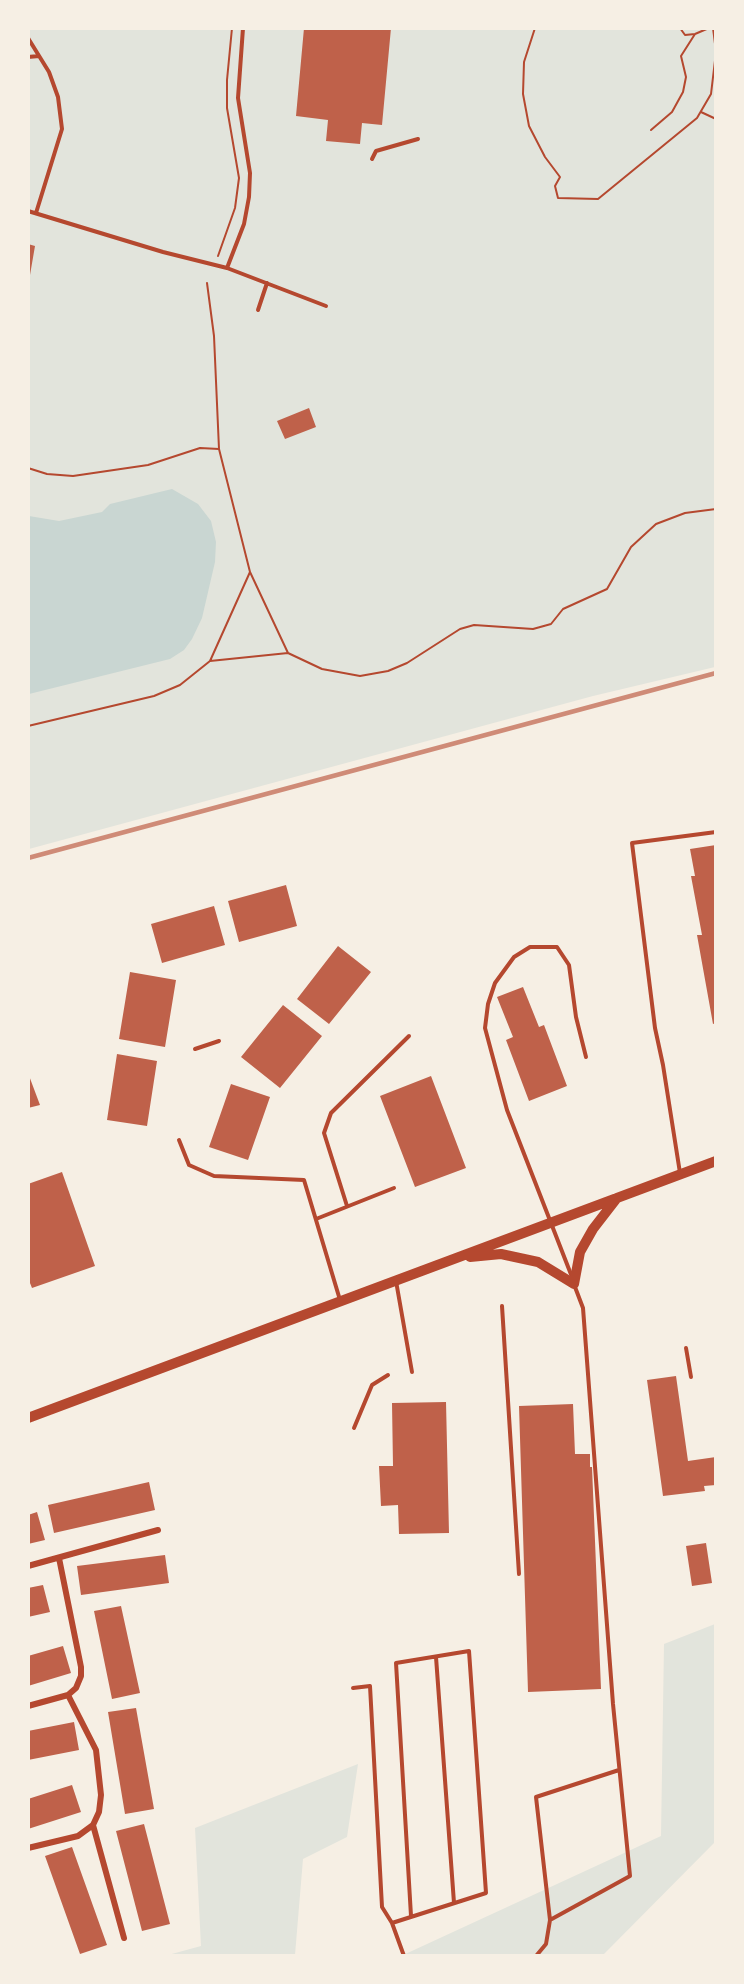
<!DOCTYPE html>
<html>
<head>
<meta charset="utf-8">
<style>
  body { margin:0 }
  #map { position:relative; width:744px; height:1984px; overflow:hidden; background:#f6efe4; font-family:"Public Sans",sans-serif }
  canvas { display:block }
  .frame { position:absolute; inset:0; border:30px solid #f6efe4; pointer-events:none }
</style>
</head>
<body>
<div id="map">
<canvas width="744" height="1984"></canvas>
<div class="frame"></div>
</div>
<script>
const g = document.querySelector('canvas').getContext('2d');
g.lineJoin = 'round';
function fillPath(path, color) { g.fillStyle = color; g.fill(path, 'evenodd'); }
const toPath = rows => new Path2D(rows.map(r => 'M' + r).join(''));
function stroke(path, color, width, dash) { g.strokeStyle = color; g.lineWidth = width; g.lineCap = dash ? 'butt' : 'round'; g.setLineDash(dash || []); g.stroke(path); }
const green = toPath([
  [29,29,715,29,715,667,593,696,29,849],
  [715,1624,715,1842,603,1955,401,1956,661,1836,664,1644],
  [358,1764,347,1837,303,1859,295,1955,168,1955,201,1946,195,1828]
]);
const water = toPath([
  [172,489,198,504,211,521,216,542,215,562,202,618,192,639,184,650,170,659,29,694,29,516,59,521,102,512,110,504]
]);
const building = toPath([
  [304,28,391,28,382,125,362,123,360,144,326,141,328,120,296,116],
  [28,244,35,246,30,275,28,275],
  [309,408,316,427,285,439,277,421],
  [716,845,716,1023,713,1024,697,935,702,935,691,876,695,876,690,849],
  [286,885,297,926,239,942,228,901],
  [214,906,225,945,162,963,151,924],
  [338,946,371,972,329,1024,297,999],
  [130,972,176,980,165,1047,119,1039],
  [523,987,539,1027,544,1025,567,1086,529,1101,506,1040,513,1037,497,997],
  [283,1005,322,1036,280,1088,241,1057],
  [117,1054,157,1061,147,1126,107,1120],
  [28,1073,40,1105,28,1108],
  [431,1076,466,1168,415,1187,380,1096],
  [231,1084,270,1097,248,1160,209,1147],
  [62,1172,95,1266,32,1288,28,1278,28,1184],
  [676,1376,688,1461,716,1457,716,1485,704,1486,705,1491,663,1496,647,1380],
  [446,1402,449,1533,399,1534,398,1505,381,1506,379,1466,393,1466,392,1403],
  [573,1404,575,1454,590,1454,590,1467,592,1467,601,1689,528,1692,519,1406],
  [149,1482,155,1510,54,1533,48,1505],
  [37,1512,45,1540,28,1544,28,1515],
  [706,1543,712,1583,692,1586,686,1546],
  [165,1555,169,1583,81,1595,77,1566],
  [43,1585,50,1612,28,1617,28,1588],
  [121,1606,140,1693,112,1699,94,1611],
  [63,1646,71,1673,28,1686,28,1656],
  [136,1708,154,1809,125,1814,108,1712],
  [74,1722,79,1750,28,1760,28,1731],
  [72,1785,81,1812,28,1829,28,1799],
  [144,1824,170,1924,142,1931,116,1831],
  [72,1847,107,1945,80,1954,45,1856]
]);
const path = toPath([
  [535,28,524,62,523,94,529,126,545,157,560,177,555,186,558,198,598,199,697,118,711,94,716,52],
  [680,28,685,35,695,34,709,28],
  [713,28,716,52],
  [701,112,716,119],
  [651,130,672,112,683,92,686,77,681,56,695,34],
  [218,256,235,208,239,178,227,108,227,80,232,28],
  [207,283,214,336,219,449,250,572,288,653],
  [28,468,47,474,73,476,148,465,200,448,219,449],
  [210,661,288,653,322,669,360,676,388,671,407,663,460,629,474,625,533,629,551,624,563,609,607,589,631,547,656,524,685,513,716,509],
  [28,726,154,696,180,685,210,661,250,572]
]);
const service = toPath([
  [243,28,238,98,250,173,249,197,244,224,227,268,326,306],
  [28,38,49,72,58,97,62,129,36,213],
  [28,57,39,56],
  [372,159,376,151,418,139],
  [28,211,163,252,227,268],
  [258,310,267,283],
  [195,1049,219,1041],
  [179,1140,189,1165,214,1176,304,1180,340,1300],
  [680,1173,663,1065,655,1028,632,843,716,832],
  [347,1206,324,1133,331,1113,409,1036],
  [316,1219,394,1188],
  [572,1277,507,1110,485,1028,488,1004,495,983,514,957,530,947,557,947,569,965,576,1017,586,1057],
  [396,1281,412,1372],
  [502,1306,519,1574],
  [686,1348,691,1377],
  [354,1428,372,1385,388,1375],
  [436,1657,454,1903],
  [353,1688,370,1686,382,1907,392,1923,404,1956],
  [550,1920,536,1797,619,1770],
  [392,1923,486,1893,469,1651,396,1663,411,1916],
  [536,1956,546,1944,550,1920,630,1876,613,1704,583,1308,575,1287]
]);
const minor = toPath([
  [28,1566,158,1530],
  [28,1706,68,1695,76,1688,81,1676,81,1667,59,1558],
  [93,1825,124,1938],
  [28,1848,78,1836,93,1825,99,1812,101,1795,96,1750,68,1695]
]);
const primary = toPath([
  [470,1257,501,1254,538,1262,574,1284,580,1252,593,1229,617,1198],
  [28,1418,716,1161]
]);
const rail = toPath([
  [28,858,716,673]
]);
fillPath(green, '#e2e4dc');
fillPath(water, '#c9d6d2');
fillPath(building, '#bf614a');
stroke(path, '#b5482f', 2);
stroke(service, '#b5482f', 4);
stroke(minor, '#b5482f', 6);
stroke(primary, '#b5482f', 10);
stroke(rail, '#cf8b77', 4.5);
</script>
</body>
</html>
